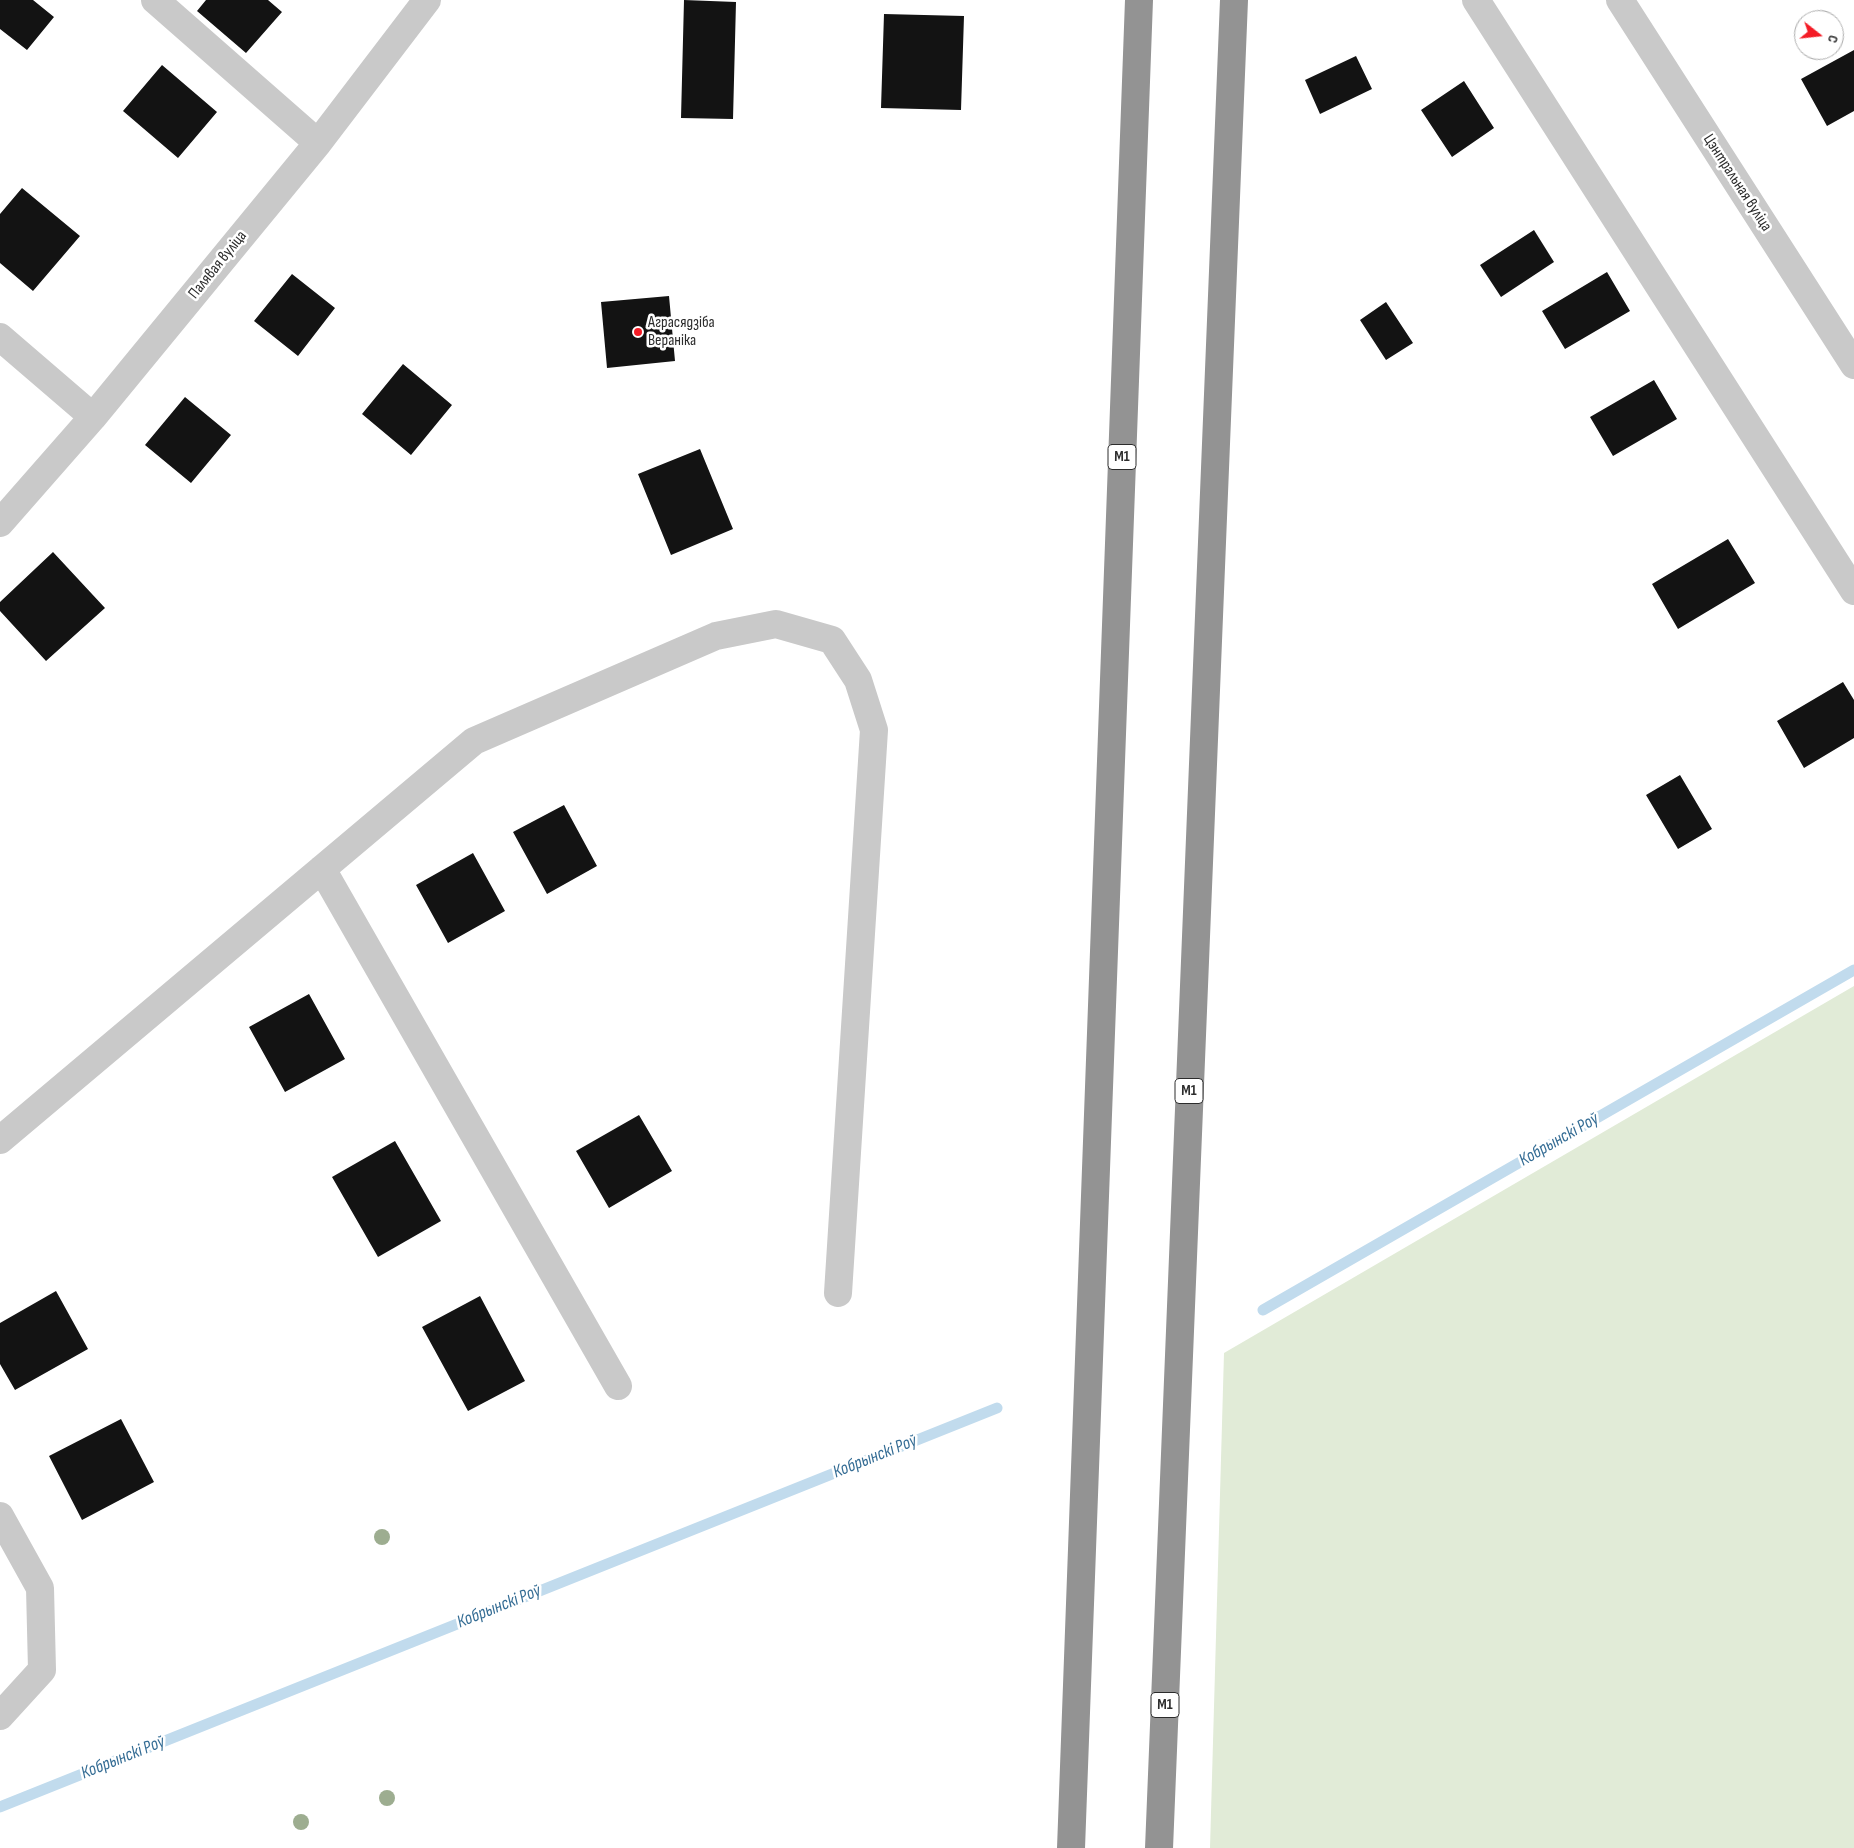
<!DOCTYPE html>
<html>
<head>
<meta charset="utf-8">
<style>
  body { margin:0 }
  #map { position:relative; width:1854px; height:1848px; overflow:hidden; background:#fff; font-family:"Sofia Sans Condensed",sans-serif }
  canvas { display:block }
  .north { position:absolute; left:1794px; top:10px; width:50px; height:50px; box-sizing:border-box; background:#fff; border:1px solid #ababab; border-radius:50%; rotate:106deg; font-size:14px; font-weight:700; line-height:20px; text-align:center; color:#2c2c2c }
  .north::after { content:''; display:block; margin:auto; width:18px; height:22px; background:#f41c26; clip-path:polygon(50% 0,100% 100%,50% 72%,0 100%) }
</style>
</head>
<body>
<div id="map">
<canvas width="1854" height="1848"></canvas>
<div class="north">С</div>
</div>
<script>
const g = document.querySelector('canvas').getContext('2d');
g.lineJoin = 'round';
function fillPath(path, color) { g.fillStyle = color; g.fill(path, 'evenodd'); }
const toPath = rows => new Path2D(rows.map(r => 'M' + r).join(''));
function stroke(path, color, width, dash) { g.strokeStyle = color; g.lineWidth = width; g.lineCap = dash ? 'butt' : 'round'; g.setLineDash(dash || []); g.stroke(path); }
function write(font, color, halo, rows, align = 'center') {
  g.font = font + ' "Sofia Sans Condensed",sans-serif'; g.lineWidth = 5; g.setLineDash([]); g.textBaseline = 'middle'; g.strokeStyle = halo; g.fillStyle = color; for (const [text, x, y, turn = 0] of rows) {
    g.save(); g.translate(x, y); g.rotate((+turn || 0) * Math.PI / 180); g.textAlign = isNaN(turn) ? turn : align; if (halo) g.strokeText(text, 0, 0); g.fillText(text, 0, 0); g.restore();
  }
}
const green = toPath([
  [1854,986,1854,1848,1210,1848,1224,1353]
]);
const stream = toPath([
  [1263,1310,1854,970],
  [0,1807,997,1408]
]);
const building = toPath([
  [0,0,33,0,54,17,27,50,0,29],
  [206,0,268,0,282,12,246,53,197,11],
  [684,0,736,2,733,119,681,118],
  [884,14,964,16,961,110,881,108],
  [1854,50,1854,111,1827,126,1801,79],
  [1356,56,1372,89,1320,114,1305,80],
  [162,65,217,112,178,158,123,111],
  [1464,81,1494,128,1452,157,1421,110],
  [22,188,80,236,33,291,0,263,0,214],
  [1534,230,1554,262,1501,297,1480,265],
  [1607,272,1630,311,1565,349,1542,311],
  [292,274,335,308,298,356,254,321],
  [669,296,675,361,607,368,601,302],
  [1386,302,1413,343,1386,360,1360,320],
  [403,364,452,405,411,455,362,414],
  [1654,380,1677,419,1613,456,1590,417],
  [185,397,231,435,191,483,145,445],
  [700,449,733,529,671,555,638,474],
  [1728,539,1755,583,1678,629,1652,584],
  [53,552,105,608,46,661,0,611,0,602],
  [1843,682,1854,700,1854,738,1804,768,1777,721],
  [1680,775,1712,829,1678,849,1646,795],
  [564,805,597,866,547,894,513,832],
  [473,853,505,911,448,943,416,885],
  [309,994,345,1059,285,1092,249,1027],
  [639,1115,672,1171,609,1208,576,1151],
  [395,1141,441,1221,378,1257,332,1177],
  [56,1291,88,1349,15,1390,0,1364,0,1323],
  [480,1296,525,1381,468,1411,422,1327],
  [121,1419,154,1482,82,1520,49,1456]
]);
const minor = toPath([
  [155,0,318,143],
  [1476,0,1854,591],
  [1620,0,1854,365],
  [0,337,93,417],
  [0,523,93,417,318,143,427,0],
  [322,869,618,1386],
  [0,1140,474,741,716,636,776,624,832,640,858,680,874,730,838,1293],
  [0,1516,40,1588,42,1670,0,1716]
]);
const highway = toPath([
  [1071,1848,1139,0],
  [1159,1848,1234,0]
]);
const trees = [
  [382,1537],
  [387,1798],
  [301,1822]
];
const markers = [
  [638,332,5,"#f41c26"]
];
const shields = [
  [1122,457,28],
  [1189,1091,28],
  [1165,1705,28]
];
const shieldNames = [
  ["М1",1122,457],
  ["М1",1189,1091],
  ["М1",1165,1705]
];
const streetNames = [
  ["Цэнтральная вуліца",1737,183,57],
  ["Палявая вуліца",218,265,-51]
];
const poiNames = [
  ["Аграсядзіба",648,323],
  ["Вераніка",648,341]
];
const waterNames = [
  ["Кобрынскі Роў",1559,1140,-30],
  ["Кобрынскі Роў",875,1457,-22],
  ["Кобрынскі Роў",499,1607,-22],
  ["Кобрынскі Роў",123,1758,-22]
];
fillPath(green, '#e1ebd7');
stroke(stream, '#c1dbed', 11);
fillPath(building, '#131313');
stroke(minor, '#c9c9c9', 28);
stroke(highway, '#939393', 28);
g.fillStyle = '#9dad90';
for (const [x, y] of trees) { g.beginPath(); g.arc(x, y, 8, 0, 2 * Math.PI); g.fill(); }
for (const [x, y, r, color] of markers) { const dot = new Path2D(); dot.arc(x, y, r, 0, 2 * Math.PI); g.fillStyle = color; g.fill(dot); stroke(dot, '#fff', 2); }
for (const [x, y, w] of shields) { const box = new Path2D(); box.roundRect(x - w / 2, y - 12.5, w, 25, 4); g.fillStyle = '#fff'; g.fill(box); stroke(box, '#2c2c2c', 1); }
write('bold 15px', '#2c2c2c', null, shieldNames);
write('16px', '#2c2c2c', '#fff', streetNames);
write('16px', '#2c2c2c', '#fff', poiNames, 'left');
write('italic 18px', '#346c94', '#fff', waterNames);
</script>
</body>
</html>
